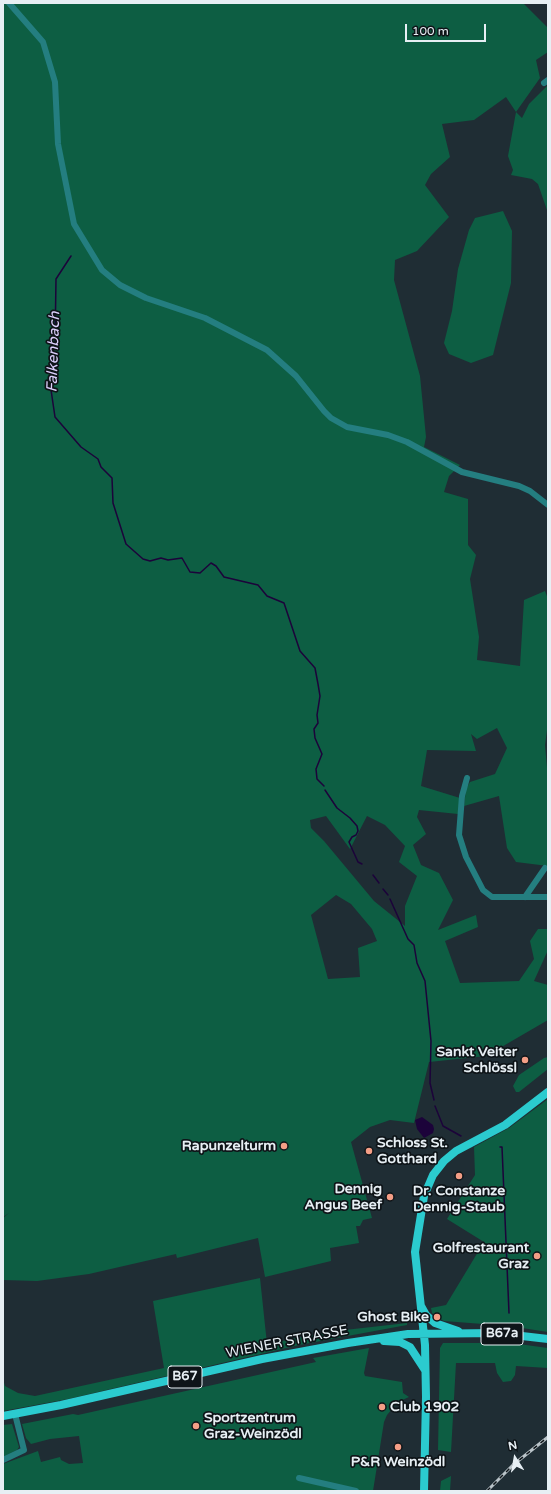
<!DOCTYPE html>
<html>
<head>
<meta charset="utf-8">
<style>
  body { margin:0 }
  #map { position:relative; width:551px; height:1494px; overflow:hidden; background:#1f2d34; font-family:"Varela Round",sans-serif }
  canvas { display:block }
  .frame { position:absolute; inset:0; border:4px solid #e7eff4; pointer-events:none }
  .north { position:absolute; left:495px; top:1438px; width:40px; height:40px; -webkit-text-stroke:3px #0e1418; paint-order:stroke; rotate:349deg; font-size:11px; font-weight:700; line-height:16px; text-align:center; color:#e7eff4 }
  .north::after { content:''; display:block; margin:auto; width:14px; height:18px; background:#e7eff4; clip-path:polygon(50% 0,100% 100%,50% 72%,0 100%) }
  .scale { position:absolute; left:405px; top:24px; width:81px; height:18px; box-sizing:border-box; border:2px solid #e7eff4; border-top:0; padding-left:5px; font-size:12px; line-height:14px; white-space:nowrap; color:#e7eff4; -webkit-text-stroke:3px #0e1418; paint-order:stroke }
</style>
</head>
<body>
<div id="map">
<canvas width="551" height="1494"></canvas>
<div class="frame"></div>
<div class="north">N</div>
<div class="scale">100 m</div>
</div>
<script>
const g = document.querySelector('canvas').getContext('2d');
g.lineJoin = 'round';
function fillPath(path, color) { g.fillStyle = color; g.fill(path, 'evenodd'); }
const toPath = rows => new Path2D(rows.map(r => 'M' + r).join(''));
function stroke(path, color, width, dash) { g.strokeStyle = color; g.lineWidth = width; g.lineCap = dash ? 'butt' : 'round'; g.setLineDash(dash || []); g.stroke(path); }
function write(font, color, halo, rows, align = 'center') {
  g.font = font + ' "Varela Round",sans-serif'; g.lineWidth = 3.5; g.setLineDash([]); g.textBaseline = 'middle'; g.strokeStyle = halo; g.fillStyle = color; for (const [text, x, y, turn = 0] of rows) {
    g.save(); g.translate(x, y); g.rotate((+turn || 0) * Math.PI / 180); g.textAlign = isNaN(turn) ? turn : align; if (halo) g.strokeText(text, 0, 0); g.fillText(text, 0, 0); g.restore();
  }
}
const green = toPath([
  [3,3,523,3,548,28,548,52,536,60,540,78,516,112,522,118,529,104,548,85,548,213,538,184,532,179,511,175,513,170,508,156,516,112,506,97,474,120,442,124,450,157,431,174,425,185,449,217,417,251,395,260,394,280,420,376,426,437,424,447,460,465,449,476,444,492,468,499,468,545,476,555,470,579,479,637,477,660,520,666,524,600,545,591,548,599,548,723,545,745,548,779,548,866,516,862,507,848,499,796,464,806,466,789,470,782,495,774,507,748,497,728,477,739,471,734,476,751,427,750,421,786,460,798,458,814,419,810,417,817,426,834,413,845,421,865,439,873,453,900,438,930,476,915,478,927,445,941,460,983,519,981,534,959,530,941,538,929,548,929,548,950,534,981,548,985,548,1020,486,1056,429,1062,414,1123,390,1120,370,1127,351,1142,372,1218,363,1220,360,1226,356,1226,359,1243,330,1248,331,1261,265,1277,258,1238,177,1258,176,1254,89,1274,37,1281,3,1280,3,1218,9,1213,3,1217],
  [326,816,350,849,367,816,385,825,405,846,399,862,417,876,405,906,405,926,374,901,324,841,311,828,310,820],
  [336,895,351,904,372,929,377,941,358,948,360,977,328,979,311,915],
  [503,211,512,231,511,283,493,355,471,363,449,354,444,343,452,311,458,269,469,230,475,218],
  [548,1057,548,1069,519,1092,516,1092,513,1086,519,1075,544,1058],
  [548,1099,548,1332,509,1326,444,1321,437,1317,432,1313,431,1308,446,1305,484,1242,447,1219,475,1175,474,1147,509,1128],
  [260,1278,267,1344,327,1332,407,1323,407,1325,299,1345,68,1399,3,1411,3,1379,5,1386,18,1393,35,1396,164,1368,153,1301],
  [443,1343,511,1343,548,1348,548,1368,516,1366,515,1375,511,1381,503,1382,497,1373,495,1363,456,1363,451,1452,438,1450,440,1348],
  [369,1348,364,1373,365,1376,402,1382,403,1393,409,1397,398,1402,387,1415,384,1422,373,1491,3,1491,3,1464,38,1451,41,1462,60,1457,61,1460,69,1464,83,1463,79,1436,50,1439,31,1444,26,1438,22,1424,73,1414,78,1415,316,1362,313,1358],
  [12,1424,19,1447,17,1450,3,1457,3,1425],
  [451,1476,450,1491,440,1491,441,1481]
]);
const water = toPath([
  [422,1117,433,1125,434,1129,433,1133,424,1138,417,1129,415,1120]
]);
const stream = toPath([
  [71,256,56,279,55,345,52,354,53,373,50,383,55,417,81,447,98,459,101,467,112,478,113,503,126,544,143,559,150,561,161,558,168,560,182,558,190,572,200,573,211,563,216,566,224,577,258,585,267,596,284,603,300,651,315,668,318,684,320,696,317,715,318,723,314,729,315,738,322,754,316,769,317,779,324,786],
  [325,790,337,808,350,818,357,826,358,831,356,835,352,837,349,842,358,862,362,864],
  [373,875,379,883],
  [383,889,388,895],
  [390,899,408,939,414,945,417,963,425,981,431,1041,430,1083,434,1100],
  [435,1106,443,1126,461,1136],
  [500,1147,502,1147,509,1313]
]);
const minor = toPath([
  [9,3,43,42,55,82,58,144,74,224,102,270,120,285,146,298,205,318,267,350,296,376,324,411,331,418,347,427,388,435,407,442,462,472,519,486,530,491,548,505],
  [544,83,548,80],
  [467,778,462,796,459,835,466,857,483,890,492,897,548,897],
  [525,897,545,868],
  [3,1460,24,1450,15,1414],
  [299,1478,356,1491]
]);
const major = toPath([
  [421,1306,426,1315,435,1323,458,1331],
  [384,1341,400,1342,410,1347,425,1370],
  [3,1416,61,1405,262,1359,348,1343,408,1334,496,1333,548,1339],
  [424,1491,426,1397,425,1345,415,1252,424,1196,433,1175,444,1161,456,1151,505,1125,548,1092]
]);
const rail = toPath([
  [487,1491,513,1465,548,1437]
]);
const markers = [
  [525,1060,4,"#f49e86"],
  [284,1146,4,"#f49e86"],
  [369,1151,4,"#f49e86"],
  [459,1176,4,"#f49e86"],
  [390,1197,4,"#f49e86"],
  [537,1256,4,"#f49e86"],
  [437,1317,4,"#f49e86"],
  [382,1407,4,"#f49e86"],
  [196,1426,4,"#f49e86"],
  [398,1447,4,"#f49e86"]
];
const shields = [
  [502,1334,42],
  [185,1377,34]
];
const shieldNames = [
  ["B67a",502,1334],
  ["B67",185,1377]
];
const poiNames = [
  ["Sankt Veiter",517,1052],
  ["Schlössl",517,1068],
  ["Schloss St.",377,1143,"left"],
  ["Gotthard",377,1159,"left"],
  ["Rapunzelturm",276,1146],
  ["Dennig",382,1189],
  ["Angus Beef",382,1205],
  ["Dr. Constanze",459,1191,"center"],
  ["Dennig-Staub",459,1207,"center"],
  ["Golfrestaurant",529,1248],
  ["Graz",529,1264],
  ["Ghost Bike",429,1317],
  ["Club 1902",390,1407,"left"],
  ["Sportzentrum",204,1418,"left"],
  ["Graz-Weinzödl",204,1434,"left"],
  ["P&R Weinzödl",398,1462,"center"]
];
const streetNames = [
  ["WIENER STRASSE",287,1342,-11]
];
const waterNames = [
  ["Falkenbach",54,352,-88]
];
fillPath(green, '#0d5e43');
fillPath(water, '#1c033a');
stroke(stream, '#1c033a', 1.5);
stroke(minor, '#247e80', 6);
stroke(major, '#2bcbcf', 8);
stroke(rail, '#bac4c9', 3);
stroke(rail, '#0e1418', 1.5, [4.5]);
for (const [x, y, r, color] of markers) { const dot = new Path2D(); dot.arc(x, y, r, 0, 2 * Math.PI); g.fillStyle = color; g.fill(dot); stroke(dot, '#0e1418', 1.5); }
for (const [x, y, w] of shields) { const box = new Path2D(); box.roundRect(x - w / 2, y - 11, w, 22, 3); g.fillStyle = '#0e1418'; g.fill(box); stroke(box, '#e7eff4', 1); }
write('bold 13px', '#e7eff4', null, shieldNames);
write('bold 14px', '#e7eff4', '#0e1418', poiNames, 'right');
write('14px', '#e7eff4', '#0e1418', streetNames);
write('italic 15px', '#dbcffb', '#0e1418', waterNames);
</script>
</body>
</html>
